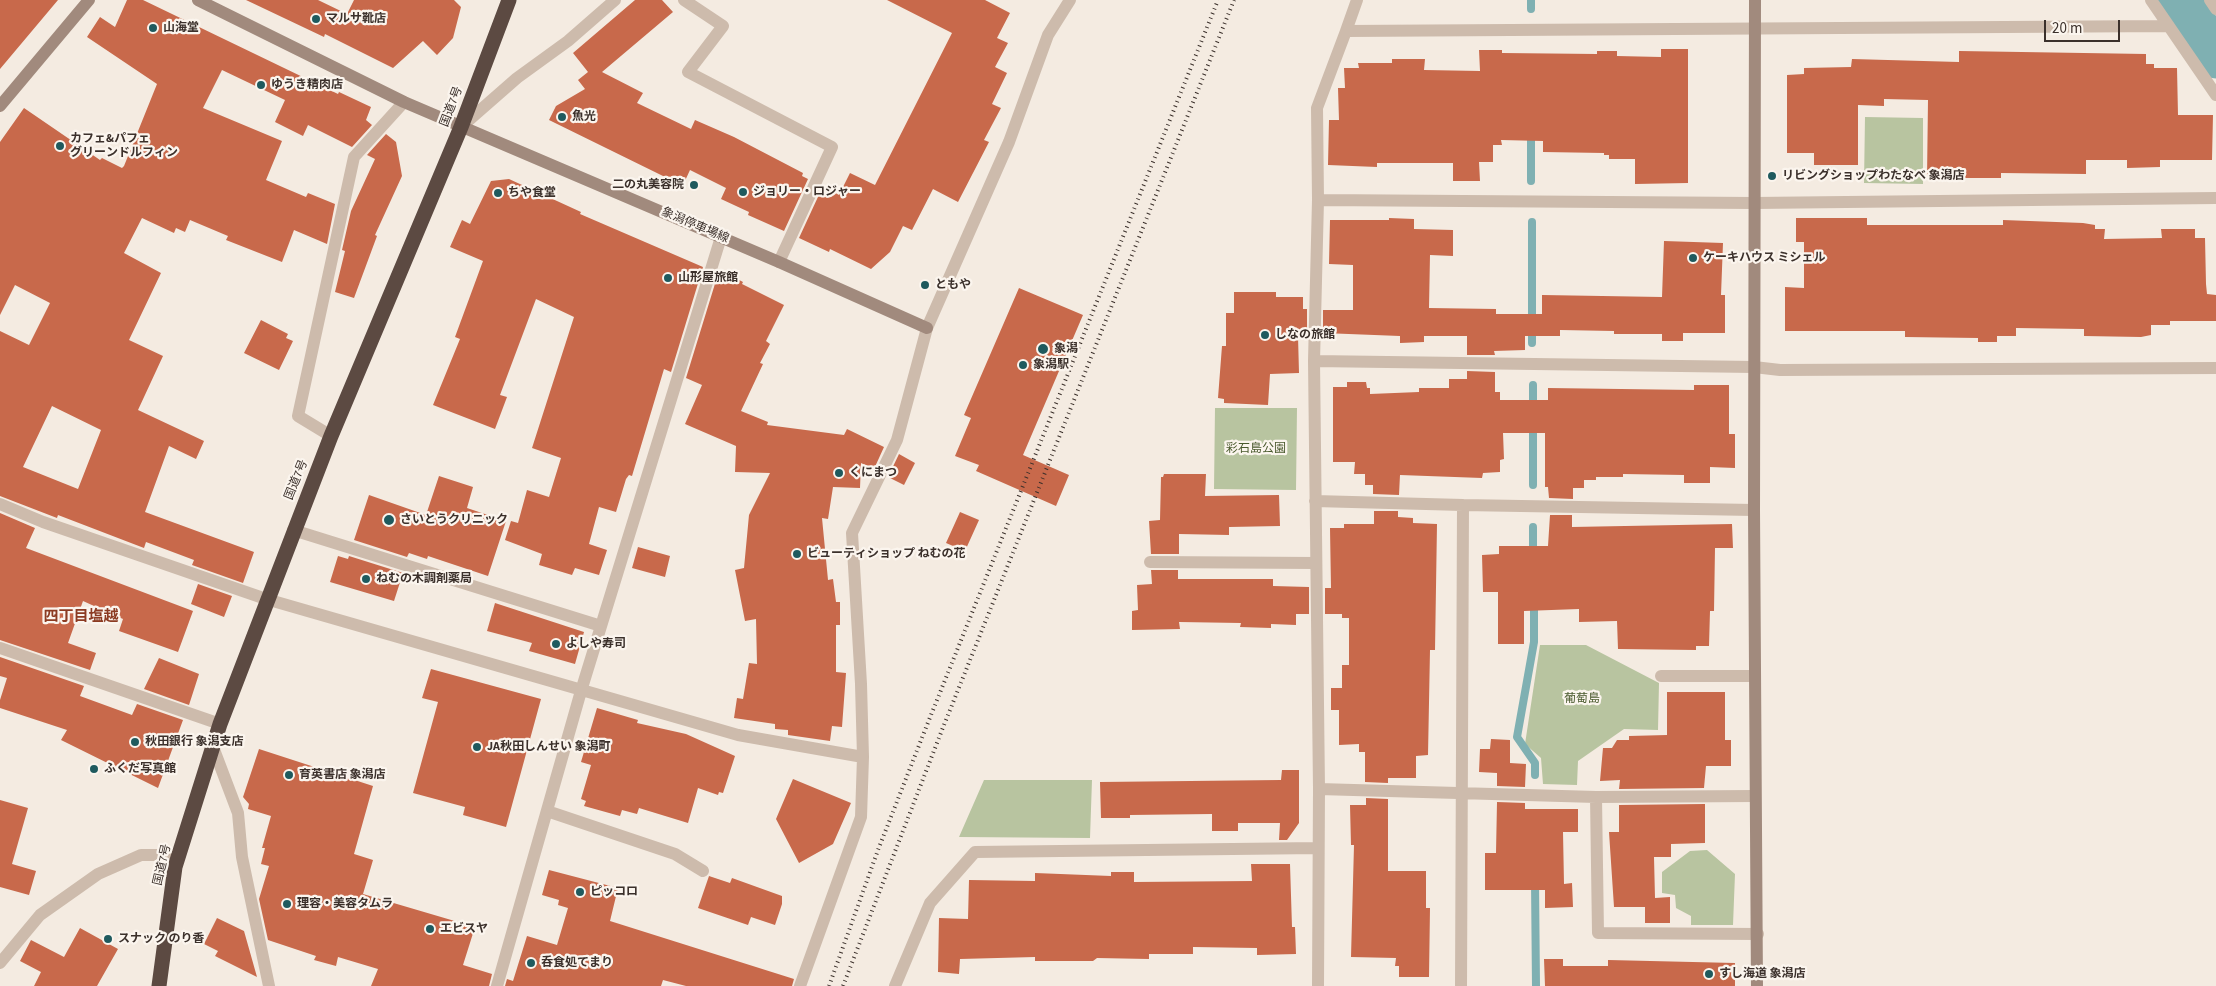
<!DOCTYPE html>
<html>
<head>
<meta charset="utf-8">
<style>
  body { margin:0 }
  #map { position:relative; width:2216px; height:986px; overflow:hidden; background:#f4ebe1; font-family:"Source Sans 3",sans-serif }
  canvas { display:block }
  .scale { position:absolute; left:2044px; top:20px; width:76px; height:22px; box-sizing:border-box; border:2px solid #3b302b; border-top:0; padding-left:6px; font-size:15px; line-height:18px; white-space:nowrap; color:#3b302b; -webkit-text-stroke:4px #fbf5ee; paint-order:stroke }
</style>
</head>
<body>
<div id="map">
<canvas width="2216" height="986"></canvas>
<div class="scale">20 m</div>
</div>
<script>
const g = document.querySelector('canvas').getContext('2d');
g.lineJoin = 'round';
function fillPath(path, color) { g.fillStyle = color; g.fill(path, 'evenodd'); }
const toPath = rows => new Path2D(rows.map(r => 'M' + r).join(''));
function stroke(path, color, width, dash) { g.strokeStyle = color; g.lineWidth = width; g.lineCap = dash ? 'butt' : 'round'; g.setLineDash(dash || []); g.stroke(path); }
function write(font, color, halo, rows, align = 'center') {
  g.font = font + ' "Source Sans 3","Noto Sans JP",sans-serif'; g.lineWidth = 4.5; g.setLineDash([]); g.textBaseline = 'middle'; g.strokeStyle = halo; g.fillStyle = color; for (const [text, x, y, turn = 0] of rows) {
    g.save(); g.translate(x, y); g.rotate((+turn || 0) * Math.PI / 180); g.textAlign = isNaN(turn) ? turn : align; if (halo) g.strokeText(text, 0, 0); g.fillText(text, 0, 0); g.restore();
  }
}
const green = toPath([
  [1865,117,1923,118,1923,184,1864,183],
  [1215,408,1297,408,1296,490,1214,489],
  [1540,645,1586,645,1659,683,1658,730,1624,729,1578,761,1577,785,1543,784,1541,758,1525,744],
  [984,780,1092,780,1090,838,959,837],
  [1707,850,1735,874,1733,925,1691,925,1691,916,1676,908,1675,895,1662,893,1662,872,1690,851]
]);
const stream = toPath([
  [1531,9,1531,0],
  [1531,133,1531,181],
  [1532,222,1532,343],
  [1533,385,1533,408],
  [1533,425,1533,485],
  [1533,527,1533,555],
  [1534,601,1534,642,1517,737,1535,763,1535,775],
  [1535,881,1536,986]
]);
const river = toPath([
  [2178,0,2216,56]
]);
const building = toPath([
  [0,0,58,0,0,69],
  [127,0,143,0,338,94,339,92,371,107,366,120,372,125,352,147,308,125,303,136,275,122,285,100,222,70,203,108,282,141,266,180,306,197,308,193,335,204,327,244,294,230,282,262,226,240,228,236,190,220,185,232,176,228,174,233,142,218,124,253,161,273,129,340,163,356,138,410,204,441,196,459,169,446,145,512,254,552,243,583,192,565,194,560,146,542,144,548,58,515,57,518,0,496,0,331,29,345,50,303,15,285,0,315,0,142,24,108,100,160,102,158,122,168,124,166,157,84,87,37,100,17,115,27],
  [52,406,101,430,78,489,23,467],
  [246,0,318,0,347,14,354,0,454,0,461,7,453,38,437,55,423,41,393,68,325,34,324,37],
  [635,0,662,0,673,12,602,72,643,93,637,103,691,129,695,120,734,137,803,173,802,176,808,179,784,231,748,215,749,212,721,199,726,188,690,170,684,183,663,176,549,120,556,106,585,89,578,80,588,72,573,53],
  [887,0,985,0,1010,13,997,38,1008,43,995,67,1007,73,992,104,1001,108,984,140,989,142,958,202,933,189,912,230,903,226,890,252,871,269,830,249,829,252,799,238,823,186,839,195,850,173,875,185,952,33],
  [1661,49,1688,49,1688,183,1635,184,1635,159,1609,159,1609,155,1604,155,1604,153,1543,152,1543,141,1501,140,1502,145,1493,145,1493,162,1479,162,1480,181,1453,181,1453,163,1377,163,1377,167,1328,165,1329,120,1339,120,1338,88,1345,88,1344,68,1359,68,1358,63,1392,63,1392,59,1425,59,1424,70,1480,71,1479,50,1502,50,1502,53,1597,54,1597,51,1617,51,1617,56,1661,57],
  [1959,51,2146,54,2146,64,2154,64,2154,68,2177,68,2178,115,2213,115,2212,160,2160,160,2160,167,2127,168,2127,160,2086,160,2086,174,2001,173,2001,178,1927,178,1928,100,1884,99,1884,106,1858,105,1858,165,1814,165,1814,153,1787,153,1787,75,1804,74,1804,68,1851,67,1852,59,1959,62],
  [386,134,396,142,402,176,375,235,377,236,354,298,335,292,345,251,342,250,351,211,375,159,367,155],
  [509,179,581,212,580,214,703,267,671,372,664,369,632,476,629,475,626,479,616,512,599,507,589,544,607,550,599,575,575,568,572,575,539,565,542,554,505,540,511,521,518,523,527,490,549,497,561,458,532,448,574,317,536,299,500,395,507,397,495,429,433,405,460,339,455,337,483,261,450,247,462,220,470,224,491,181],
  [1389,218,1414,219,1414,229,1453,230,1453,256,1430,255,1429,308,1496,309,1496,314,1542,314,1542,295,1662,297,1664,241,1723,243,1721,295,1725,295,1725,333,1683,333,1683,341,1662,341,1662,334,1614,334,1614,331,1560,330,1560,336,1525,336,1525,350,1494,351,1495,355,1467,355,1467,336,1424,336,1424,342,1400,343,1400,336,1323,333,1323,310,1353,310,1353,265,1329,264,1330,220,1389,220],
  [1796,218,1867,218,1867,225,2003,225,2003,220,2083,223,2095,225,2095,229,2105,229,2104,239,2162,238,2161,229,2195,229,2195,238,2205,238,2206,284,2207,294,2216,295,2216,321,2170,321,2170,325,2151,325,2151,335,2141,337,2084,336,2084,329,2016,328,2016,336,1997,336,1997,342,1978,342,1978,338,1905,337,1905,331,1785,331,1785,287,1804,288,1804,242,1796,242],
  [724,272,743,282,742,284,784,305,766,341,770,344,760,363,763,364,741,411,768,422,767,425,844,435,847,429,884,447,874,469,861,463,860,488,833,487,828,519,822,518,828,580,833,579,836,602,840,602,840,625,836,625,836,672,846,673,842,727,832,726,830,741,788,735,788,730,775,729,775,724,734,718,737,698,743,699,749,663,757,664,756,619,745,621,735,570,744,568,749,515,770,473,735,472,736,446,685,424,702,385,686,378,718,274,722,275],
  [1019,288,1083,315,1023,455,1069,475,1056,506,976,471,979,465,955,456,971,418,964,415],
  [1234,292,1276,292,1276,297,1303,297,1303,309,1307,309,1307,333,1298,336,1299,373,1270,374,1268,405,1224,403,1224,399,1218,398,1222,346,1226,346,1226,313,1234,313],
  [261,320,288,334,286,338,293,341,279,370,244,353],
  [1467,371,1495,372,1495,392,1500,392,1500,400,1548,400,1548,388,1694,390,1694,385,1729,385,1729,434,1735,434,1735,468,1710,467,1710,483,1684,483,1684,475,1623,474,1623,477,1596,477,1596,480,1584,480,1584,488,1573,488,1573,499,1549,498,1548,487,1545,487,1545,433,1503,433,1504,459,1500,460,1500,472,1483,473,1482,478,1400,475,1399,495,1373,494,1373,485,1365,485,1365,474,1354,474,1355,462,1333,462,1333,387,1347,387,1347,382,1366,382,1367,388,1370,388,1370,394,1419,392,1419,388,1449,388,1449,379,1467,379],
  [899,454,915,463,904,485,888,477],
  [1164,474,1206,474,1205,496,1279,495,1280,526,1229,527,1229,535,1179,534,1179,554,1151,554,1149,521,1160,520,1161,477,1163,477],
  [439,476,473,487,467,508,506,521,488,576,428,556,427,559,409,553,407,557,354,540,369,495,426,515],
  [1374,511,1398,511,1398,517,1413,518,1413,523,1437,524,1435,650,1430,650,1428,755,1416,756,1416,778,1388,778,1388,783,1365,782,1365,752,1359,752,1359,744,1339,745,1339,710,1331,710,1331,688,1342,688,1342,665,1349,665,1349,618,1342,618,1342,614,1325,614,1325,588,1331,588,1330,528,1344,528,1344,524,1374,524],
  [960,512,979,520,965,551,946,543],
  [0,513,35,528,26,548,193,611,178,652,119,631,123,619,83,601,68,643,96,653,90,670,0,640],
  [1550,515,1572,515,1572,527,1732,524,1733,548,1715,548,1714,611,1710,611,1709,646,1696,646,1696,650,1618,649,1617,621,1579,622,1579,609,1524,611,1524,644,1498,644,1498,592,1483,592,1482,555,1499,554,1499,546,1548,546],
  [638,547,670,556,665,577,632,568],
  [338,556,348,559,349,556,403,573,394,601,330,582],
  [1151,570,1178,570,1178,579,1273,579,1273,586,1309,587,1309,614,1296,614,1296,625,1271,624,1271,628,1240,627,1241,623,1179,622,1180,629,1132,630,1132,611,1138,610,1137,585,1152,584],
  [198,584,232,596,224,617,191,604],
  [495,603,584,632,575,664,529,651,532,643,487,631],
  [0,657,84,686,80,696,132,715,137,704,183,720,158,788,61,740,67,730,0,708,0,700,7,678,0,676],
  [159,658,199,674,189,705,144,689],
  [431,669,541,699,506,827,463,815,465,807,413,793,438,702,422,698],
  [1667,692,1725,692,1725,740,1731,740,1731,766,1706,766,1704,788,1619,789,1620,780,1600,781,1603,748,1612,748,1617,740,1629,740,1629,736,1667,735],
  [597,708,638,720,637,723,686,734,735,756,723,793,719,792,718,795,698,788,688,823,639,808,637,814,622,810,620,816,584,806,586,801,581,799,591,765,581,762],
  [1491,739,1510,740,1510,763,1526,764,1525,787,1497,786,1497,773,1479,772,1480,749,1490,749],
  [259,749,373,786,354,854,373,860,363,894,475,927,463,965,492,974,489,986,371,986,378,969,338,957,336,966,314,960,316,956,268,940,259,899,269,866,261,864,265,848,262,848,271,816,248,809,249,804,243,797],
  [1282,770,1299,770,1299,823,1287,840,1279,840,1280,823,1238,823,1238,831,1212,831,1212,814,1130,815,1130,818,1101,818,1100,782,1281,780],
  [793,779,851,803,833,844,799,863,776,819],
  [1366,798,1388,799,1388,871,1426,871,1426,908,1430,908,1429,977,1399,977,1399,966,1395,966,1396,958,1351,957,1354,845,1351,845,1350,805,1366,805],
  [0,800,28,808,12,864,36,871,29,895,0,887],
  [1497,802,1525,803,1525,809,1578,809,1578,832,1563,832,1564,884,1572,883,1573,907,1545,908,1545,890,1485,890,1485,853,1496,853],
  [1705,804,1705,843,1671,844,1671,857,1654,857,1655,898,1670,897,1670,923,1645,923,1645,907,1614,907,1609,832,1619,832,1619,805],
  [1251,864,1290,864,1292,927,1295,927,1296,954,1257,955,1257,948,1193,947,1193,954,1149,954,1149,959,1097,958,1093,961,1035,961,1035,957,960,959,959,974,938,972,939,918,968,919,969,880,1035,881,1035,873,1111,876,1111,872,1134,872,1134,882,1252,881],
  [549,870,618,888,610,921,794,979,792,986,686,986,663,980,661,986,505,986,507,979,513,981,527,936,557,945,568,908,558,905,559,900,542,895],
  [709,876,730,883,732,878,782,896,782,904,775,925,751,917,748,925,698,908],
  [217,918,244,931,257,977,215,956,218,951,204,944],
  [80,928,118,949,97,986,34,986,41,972,20,961,31,940,64,957],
  [1544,959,1563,959,1563,966,1608,966,1608,960,1735,963,1735,986,1545,986]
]);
const street = toPath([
  [684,0,723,26,688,72,832,147,779,262],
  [2151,0,2216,95],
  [2210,0,2216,9],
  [1346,31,1357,0],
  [461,127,517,78,568,41,615,0],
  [1318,200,1317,108,1346,31,2169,26],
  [1314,361,1318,200,1754,203,2216,198],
  [331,436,298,416,354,157,404,102],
  [1315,501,1463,505],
  [0,504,43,522,266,599,738,735,863,757],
  [293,530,601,626],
  [1150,562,1316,563],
  [0,648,220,724],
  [1661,676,1755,676],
  [213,747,238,813,242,857,269,986],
  [1319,789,1314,361,1754,367,1780,370,2216,368],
  [1596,797,1598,933,1758,934],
  [547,811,675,854,703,871],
  [0,963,40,915,98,874,141,855,179,855],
  [497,986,581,691,721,237],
  [800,986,861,817,863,757,861,684,852,533,897,440,927,328,1009,142,1048,35,1070,0],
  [895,986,930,903,975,852,1318,848],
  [1318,986,1319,789,1596,797,1755,796],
  [1461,986,1463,505,1754,510]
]);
const secondary = toPath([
  [198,0,404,102,779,262,927,328],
  [1755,0,1754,510,1757,986],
  [0,106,89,0]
]);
const highway = toPath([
  [159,986,175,867,220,724,331,436,461,127,509,0]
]);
const rail = toPath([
  [829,986,878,850,927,725,1218,0],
  [843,986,942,730,1234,0]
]);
const markers = [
  [316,19,5,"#1f5a5e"],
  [153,28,5,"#1f5a5e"],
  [261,85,5,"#1f5a5e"],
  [562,117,5,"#1f5a5e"],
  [60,146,5,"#1f5a5e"],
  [1772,176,5,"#1f5a5e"],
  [694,185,5,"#1f5a5e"],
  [743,192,5,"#1f5a5e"],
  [498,193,5,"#1f5a5e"],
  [1693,258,5,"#1f5a5e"],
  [668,278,5,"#1f5a5e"],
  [925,285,5,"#1f5a5e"],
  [1265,335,5,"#1f5a5e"],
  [1043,349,6,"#1f5a5e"],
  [1023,365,5,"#1f5a5e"],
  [839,473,5,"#1f5a5e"],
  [389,520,6,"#1f5a5e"],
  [797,554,5,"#1f5a5e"],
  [366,579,5,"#1f5a5e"],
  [556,644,5,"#1f5a5e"],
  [135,742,5,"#1f5a5e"],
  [477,747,5,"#1f5a5e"],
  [94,769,5,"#1f5a5e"],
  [289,775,5,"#1f5a5e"],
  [580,892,5,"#1f5a5e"],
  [287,904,5,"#1f5a5e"],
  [430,929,5,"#1f5a5e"],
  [108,939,5,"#1f5a5e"],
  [531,963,5,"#1f5a5e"],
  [1709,974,5,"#1f5a5e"]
];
const poiNames = [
  ["マルサ靴店",326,19],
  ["山海堂",163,28],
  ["ゆうき精肉店",271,85],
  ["魚光",572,117],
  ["カフェ&パフェ",70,139],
  ["グリーンドルフィン",70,153],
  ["リビングショップわたなべ 象潟店",1782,176],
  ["二の丸美容院",684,185,"right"],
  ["ジョリー・ロジャー",753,192],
  ["ちや食堂",508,193],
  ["ケーキハウス ミシェル",1703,258],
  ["山形屋旅館",678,278],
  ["ともや",935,285],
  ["しなの旅館",1275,335],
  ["象潟",1054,349],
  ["象潟駅",1033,365],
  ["くにまつ",849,473],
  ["さいとうクリニック",400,520],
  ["ビューティショップ ねむの花",807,554],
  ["ねむの木調剤薬局",376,579],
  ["よしや寿司",566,644],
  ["秋田銀行 象潟支店",145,742],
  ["JA秋田しんせい 象潟町",487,747],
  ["ふくだ写真館",104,769],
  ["育英書店 象潟店",299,775],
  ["ピッコロ",590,892],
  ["理容・美容タムラ",297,904],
  ["エビスヤ",440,929],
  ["スナック のり香",118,939],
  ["呑食処てまり",541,963],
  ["すし海道 象潟店",1719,974]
];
const streetNames = [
  ["国道7号",452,107,-69],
  ["象潟停車場線",695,226,23],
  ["国道7号",297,480,-68],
  ["国道7号",163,865,-77]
];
const parkNames = [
  ["彩石島公園",1256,449],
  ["葡萄島",1582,699]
];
const quarterNames = [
  ["四丁目塩越",81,618]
];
fillPath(green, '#b8c4a0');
stroke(stream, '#7fb0b2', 8);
stroke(river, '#7fb0b2', 45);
fillPath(building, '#c8694b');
stroke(street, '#cdbbac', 12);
stroke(secondary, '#a18a7d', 12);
stroke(highway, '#5c4a42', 15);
stroke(rail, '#3b302b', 4, [1, 4]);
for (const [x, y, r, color] of markers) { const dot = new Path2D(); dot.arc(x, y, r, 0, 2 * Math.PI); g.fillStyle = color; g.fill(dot); stroke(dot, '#fbf5ee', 2); }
write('bold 12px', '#3b302b', '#fbf5ee', poiNames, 'left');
write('12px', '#3b302b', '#fbf5ee', streetNames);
write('12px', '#4a5a2e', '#fbf5ee', parkNames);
write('bold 15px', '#8c3b22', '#fbf5ee', quarterNames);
</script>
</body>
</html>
